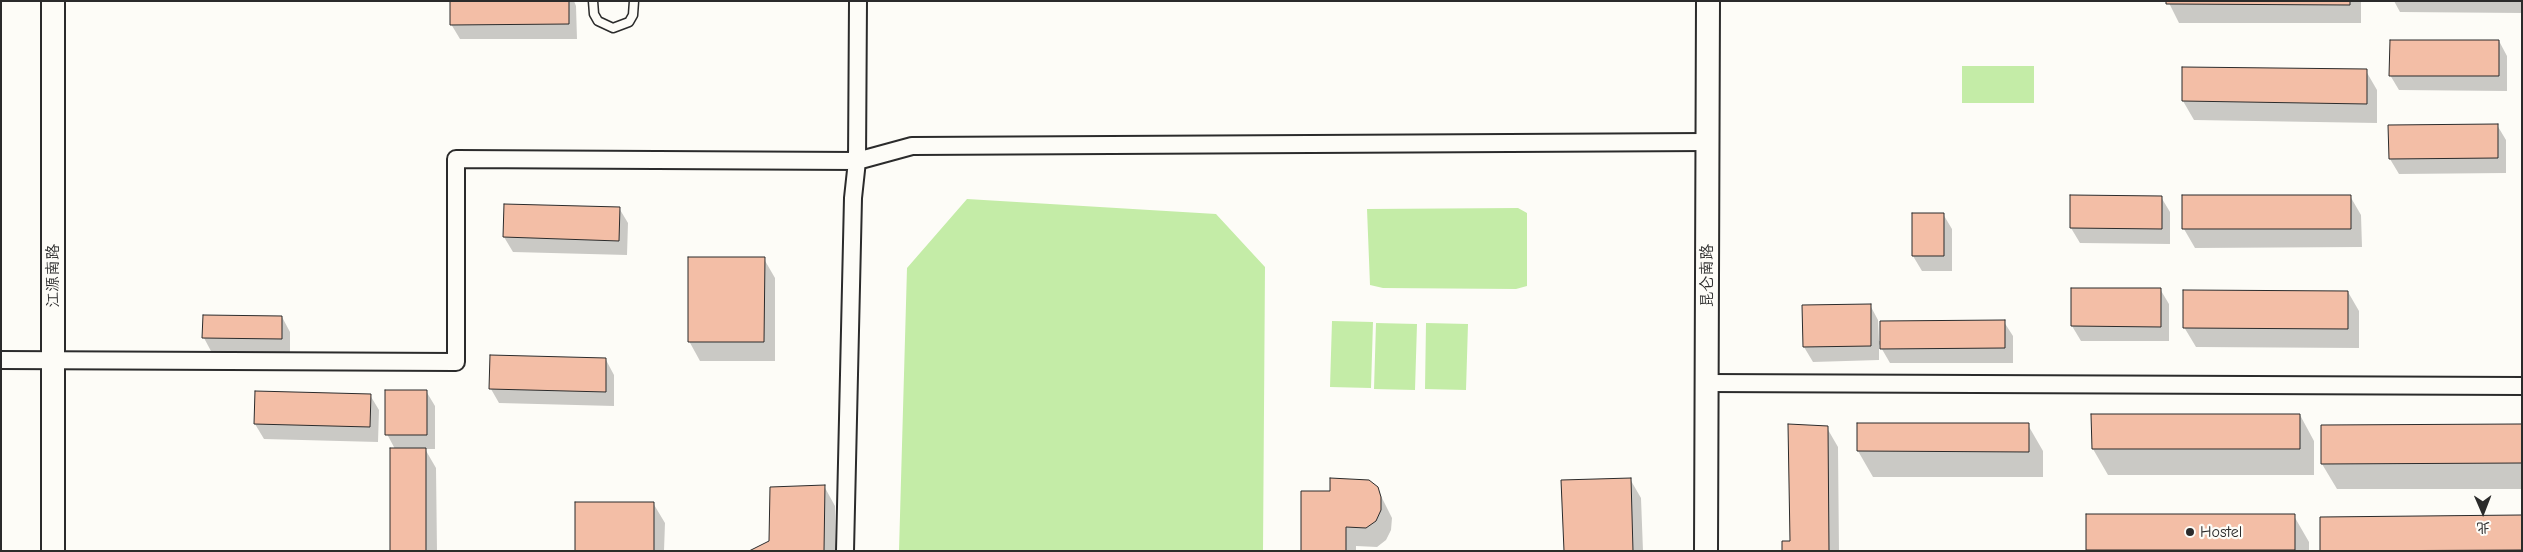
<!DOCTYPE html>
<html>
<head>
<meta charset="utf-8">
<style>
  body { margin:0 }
  #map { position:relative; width:2523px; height:552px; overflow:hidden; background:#fdfcf7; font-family:"Comic Neue","LXGW WenKai TC",sans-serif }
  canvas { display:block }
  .frame { position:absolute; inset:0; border:2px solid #2b2b2b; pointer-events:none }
  .north { position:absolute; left:2458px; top:487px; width:50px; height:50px; -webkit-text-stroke:4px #fdfcf7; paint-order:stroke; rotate:179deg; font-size:14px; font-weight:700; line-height:20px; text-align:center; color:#2b2b2b }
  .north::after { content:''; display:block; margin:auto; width:18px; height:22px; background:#2b2b2b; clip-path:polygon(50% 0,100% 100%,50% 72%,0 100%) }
</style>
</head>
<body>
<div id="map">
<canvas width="2523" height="552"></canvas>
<div class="frame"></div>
<div class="north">北</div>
</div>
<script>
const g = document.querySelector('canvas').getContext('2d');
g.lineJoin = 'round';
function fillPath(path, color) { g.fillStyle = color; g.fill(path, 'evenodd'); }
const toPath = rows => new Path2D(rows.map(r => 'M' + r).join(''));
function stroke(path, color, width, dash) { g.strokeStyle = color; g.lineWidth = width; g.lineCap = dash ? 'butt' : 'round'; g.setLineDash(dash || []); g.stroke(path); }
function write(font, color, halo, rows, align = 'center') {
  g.font = font + ' "Comic Neue","LXGW WenKai TC",sans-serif'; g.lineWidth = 4.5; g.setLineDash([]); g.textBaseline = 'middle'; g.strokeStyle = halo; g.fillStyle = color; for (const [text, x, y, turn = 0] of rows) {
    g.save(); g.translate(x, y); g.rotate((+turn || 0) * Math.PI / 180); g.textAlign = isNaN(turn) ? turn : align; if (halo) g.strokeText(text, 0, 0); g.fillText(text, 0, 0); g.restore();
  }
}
const green = toPath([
  [1962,66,2034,66,2034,103,1962,103],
  [967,199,1216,214,1265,267,1263,551,899,551,907,268],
  [1518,208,1527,213,1527,286,1516,289,1383,288,1370,285,1367,209],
  [1332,321,1373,322,1371,388,1330,387],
  [1376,323,1417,324,1415,390,1374,389],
  [1426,323,1468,324,1466,390,1425,389]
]);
const shadow = toPath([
  [451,1,574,1,576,6,577,39,460,39,451,24],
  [2168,1,2361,1,2361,23,2179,23],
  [2394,1,2522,1,2522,13,2400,12],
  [2499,41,2507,56,2507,91,2399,90,2390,75],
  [2366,71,2377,90,2377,123,2194,120,2183,101],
  [2497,125,2506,140,2506,173,2399,174,2390,159],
  [2350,196,2361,215,2362,247,2195,248,2184,229],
  [2161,197,2170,212,2170,244,2080,243,2071,228],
  [505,205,619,208,628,223,627,255,513,252,504,237],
  [1943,214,1952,229,1952,271,1922,271,1913,256],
  [764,259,775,278,775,361,700,361,689,341],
  [2072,289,2160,289,2169,304,2169,341,2081,341,2072,326],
  [2348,292,2359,311,2359,348,2196,347,2184,327],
  [1870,305,1878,320,1879,341,2004,322,2013,336,2013,363,1890,363,1879,344,1879,360,1813,362,1804,347],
  [282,317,290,332,290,354,212,353,204,338],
  [606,360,614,375,614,406,499,403,491,389],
  [426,391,435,406,435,449,425,449,436,468,437,551,392,551,395,449,387,434],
  [370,395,379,410,378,442,264,439,255,424],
  [2300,415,2314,441,2314,475,2108,475,2093,449],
  [2028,425,2043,451,2043,477,1873,477,1858,451],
  [2522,425,2522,489,2337,489,2322,464],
  [1827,428,1838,447,1839,551,1783,551,1791,542],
  [1630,479,1641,498,1643,551,1565,551],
  [824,486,835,506,835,551,752,551,771,542],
  [1377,488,1392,518,1391,530,1386,540,1377,547,1356,546,1356,551,1302,551,1332,492],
  [653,503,665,523,664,551,577,551],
  [2294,516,2309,542,2309,551,2087,550],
  [2522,516,2522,551,2322,551]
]);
const building = toPath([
  [450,1,569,1,569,24,450,25,450,1],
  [2166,1,2350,1,2350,5,2166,4,2166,1],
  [2390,40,2499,40,2499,76,2389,76,2390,40],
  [2182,67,2367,69,2367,104,2182,101,2182,67],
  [2498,124,2498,158,2389,159,2388,125,2498,124],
  [2070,195,2162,196,2162,229,2070,228,2070,195],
  [2182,195,2351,195,2351,229,2182,229,2182,195],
  [504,204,620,207,619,241,503,237,504,204],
  [1912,213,1944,213,1944,256,1912,256,1912,213],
  [688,257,765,257,764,342,688,342,688,257],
  [2071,288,2161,288,2161,327,2071,326,2071,288],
  [2183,290,2348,291,2348,329,2183,328,2183,290],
  [1871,304,1871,346,1803,347,1802,305,1871,304],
  [203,315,282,316,282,339,202,338,203,315],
  [2005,320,2005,348,1880,349,1880,321,2005,320],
  [490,355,606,358,606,392,489,389,490,355],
  [385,390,427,390,427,435,385,435,385,390],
  [255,391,371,394,370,427,254,424,255,391],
  [2091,414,2300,414,2300,449,2092,449,2091,414],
  [1857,423,2029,423,2029,452,1857,451,1857,423],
  [1788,424,1828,426,1829,551,1782,551,1782,541,1790,541,1788,424],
  [2522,424,2522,463,2321,464,2321,425,2522,424],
  [390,448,426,448,426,551,390,551,390,448],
  [1330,478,1369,480,1378,487,1381,497,1381,510,1376,521,1366,528,1346,527,1346,551,1301,551,1301,491,1330,491,1330,478],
  [1631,478,1633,551,1564,551,1561,480,1631,478],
  [825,485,824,551,749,551,769,541,770,487,825,485],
  [575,502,654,502,654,551,575,551,575,502],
  [2086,514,2295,514,2295,550,2086,550,2086,514],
  [2522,515,2522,550,2320,551,2320,517,2522,515]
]);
const service = toPath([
  [593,1,594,14,598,21,613,28,629,22,633,15,634,1]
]);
const minor = toPath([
  [1,360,456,362,456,159,857,161,912,146,1708,142],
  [1706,383,2522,386],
  [845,551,853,198,857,161,858,1]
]);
const secondary = toPath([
  [53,551,53,1],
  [1706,551,1708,1]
]);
const markers = [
  [2190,532,5,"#2b2b2b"]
];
const streetNames = [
  ["江源南路",53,276,-90],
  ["昆仑南路",1707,276,-90]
];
const poiNames = [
  ["Hostel",2200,532]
];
fillPath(green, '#c4eca7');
fillPath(shadow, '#0003');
fillPath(building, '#f3bea6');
stroke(building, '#2b2b2b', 1);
stroke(service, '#2b2b2b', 11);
stroke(minor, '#2b2b2b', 20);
stroke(secondary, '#2b2b2b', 26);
stroke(service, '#fdfcf7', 8);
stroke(minor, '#fdfcf7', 16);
stroke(secondary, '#fdfcf7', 22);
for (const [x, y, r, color] of markers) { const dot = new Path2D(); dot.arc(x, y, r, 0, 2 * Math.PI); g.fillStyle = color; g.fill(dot); stroke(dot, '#fdfcf7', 2); }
write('16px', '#2b2b2b', '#fdfcf7', streetNames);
write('16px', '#2b2b2b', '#fdfcf7', poiNames, 'left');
</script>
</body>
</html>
